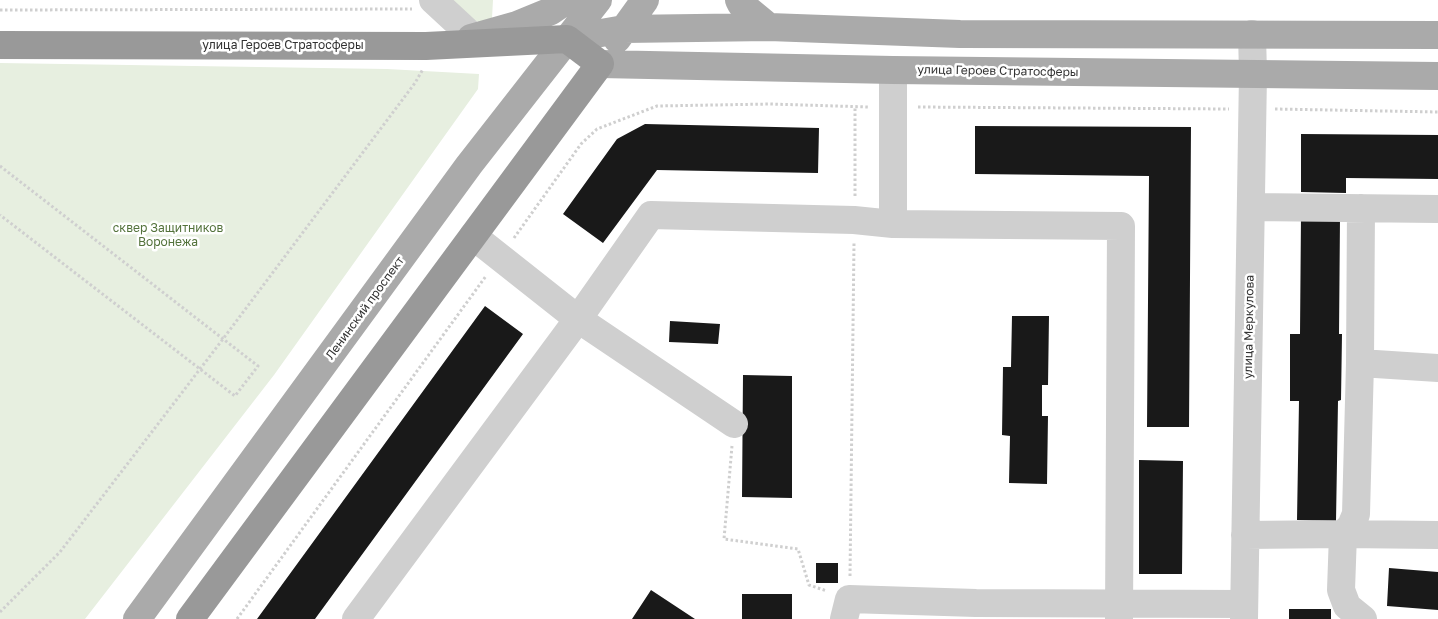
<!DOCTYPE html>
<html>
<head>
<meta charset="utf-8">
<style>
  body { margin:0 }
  canvas { display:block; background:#fff }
</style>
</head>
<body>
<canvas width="1438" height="619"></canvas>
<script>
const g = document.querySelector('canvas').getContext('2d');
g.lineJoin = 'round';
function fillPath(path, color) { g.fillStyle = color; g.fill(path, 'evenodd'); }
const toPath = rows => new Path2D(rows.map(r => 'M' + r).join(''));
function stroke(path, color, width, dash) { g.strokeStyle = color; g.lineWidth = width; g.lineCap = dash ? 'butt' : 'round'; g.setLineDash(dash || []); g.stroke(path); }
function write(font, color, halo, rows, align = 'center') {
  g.font = font + ' "Golos Text",sans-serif'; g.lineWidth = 5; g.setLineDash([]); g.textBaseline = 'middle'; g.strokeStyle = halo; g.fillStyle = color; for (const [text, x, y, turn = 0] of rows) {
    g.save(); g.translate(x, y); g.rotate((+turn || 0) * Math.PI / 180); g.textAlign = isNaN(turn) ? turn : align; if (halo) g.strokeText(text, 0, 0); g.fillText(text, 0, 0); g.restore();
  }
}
const green = toPath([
  [452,0,493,0,492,18,479,22,455,14],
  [0,63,387,69,479,74,478,89,274,375,85,619,0,619]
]);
const building = toPath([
  [645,124,819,128,818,173,657,170,603,243,563,214,617,139],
  [975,126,1191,127,1189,427,1147,427,1149,176,975,174],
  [1301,134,1438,135,1438,179,1346,178,1346,193,1301,192],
  [1301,216,1340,217,1339,334,1342,334,1341,400,1338,401,1336,521,1297,520,1299,401,1290,401,1290,334,1300,334],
  [485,306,523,334,315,619,257,619],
  [1012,316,1049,316,1048,385,1042,385,1042,416,1048,416,1047,484,1009,483,1010,436,1002,435,1003,367,1011,367],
  [670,321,720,324,718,344,669,342],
  [743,375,792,376,792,498,742,497],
  [1139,460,1183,461,1182,574,1139,574],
  [816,563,838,563,838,583,816,583],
  [1389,568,1438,572,1438,610,1387,606],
  [651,590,695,619,632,619],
  [742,594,792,594,792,619,742,619],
  [1289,609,1331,609,1331,619,1289,619]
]);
const path = toPath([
  [0,10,412,9],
  [918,107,1229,109],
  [1275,109,1438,112],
  [0,166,258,366,235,396,0,215],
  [855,196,855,107],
  [514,238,581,144,597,129,657,106,770,104,869,107],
  [732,446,724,539,798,549,809,585,827,591],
  [850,576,854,243],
  [0,612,60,552,223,339,415,83,423,69],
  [237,619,486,276]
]);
const minor = toPath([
  [433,0,473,37],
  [893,70,893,224],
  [1251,207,1438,209],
  [473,236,578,319,734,424],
  [1360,363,1438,368],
  [1245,535,1343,534,1351,526,1356,514,1360,363,1361,208],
  [356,619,578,319,651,215,854,220,893,224,1121,226,1119,619],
  [844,619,849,599,976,603,1244,604],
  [1244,619,1253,74,1252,34],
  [1363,619,1347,606,1341,590,1343,534,1438,535]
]);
const major = toPath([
  [739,0,741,4,769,27],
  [471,38,517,25,551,11,567,0],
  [567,39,624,29,769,27,960,34,1438,35],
  [617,39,645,0],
  [600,64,893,70,1438,76],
  [137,619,469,165,598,0]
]);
const highway = toPath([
  [0,45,426,46,567,39,600,64,190,619]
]);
const streetNames = [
  ["улица Героев Стратосферы",283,45],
  ["улица Героев Стратосферы",998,71,1],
  ["Ленинский проспект",365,308,-54],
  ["улица Меркулова",1249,327,-89]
];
const parkNames = [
  ["сквер Защитников",168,228],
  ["Воронежа",168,242]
];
fillPath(green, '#e7efe0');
fillPath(building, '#191919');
stroke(path, '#cfcfcf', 3, [2.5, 2.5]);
stroke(minor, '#cfcfcf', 28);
stroke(major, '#aaa', 28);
stroke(highway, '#999', 28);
write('12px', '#323232', '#fff', streetNames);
write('12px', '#53723b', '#fff', parkNames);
</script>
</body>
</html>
